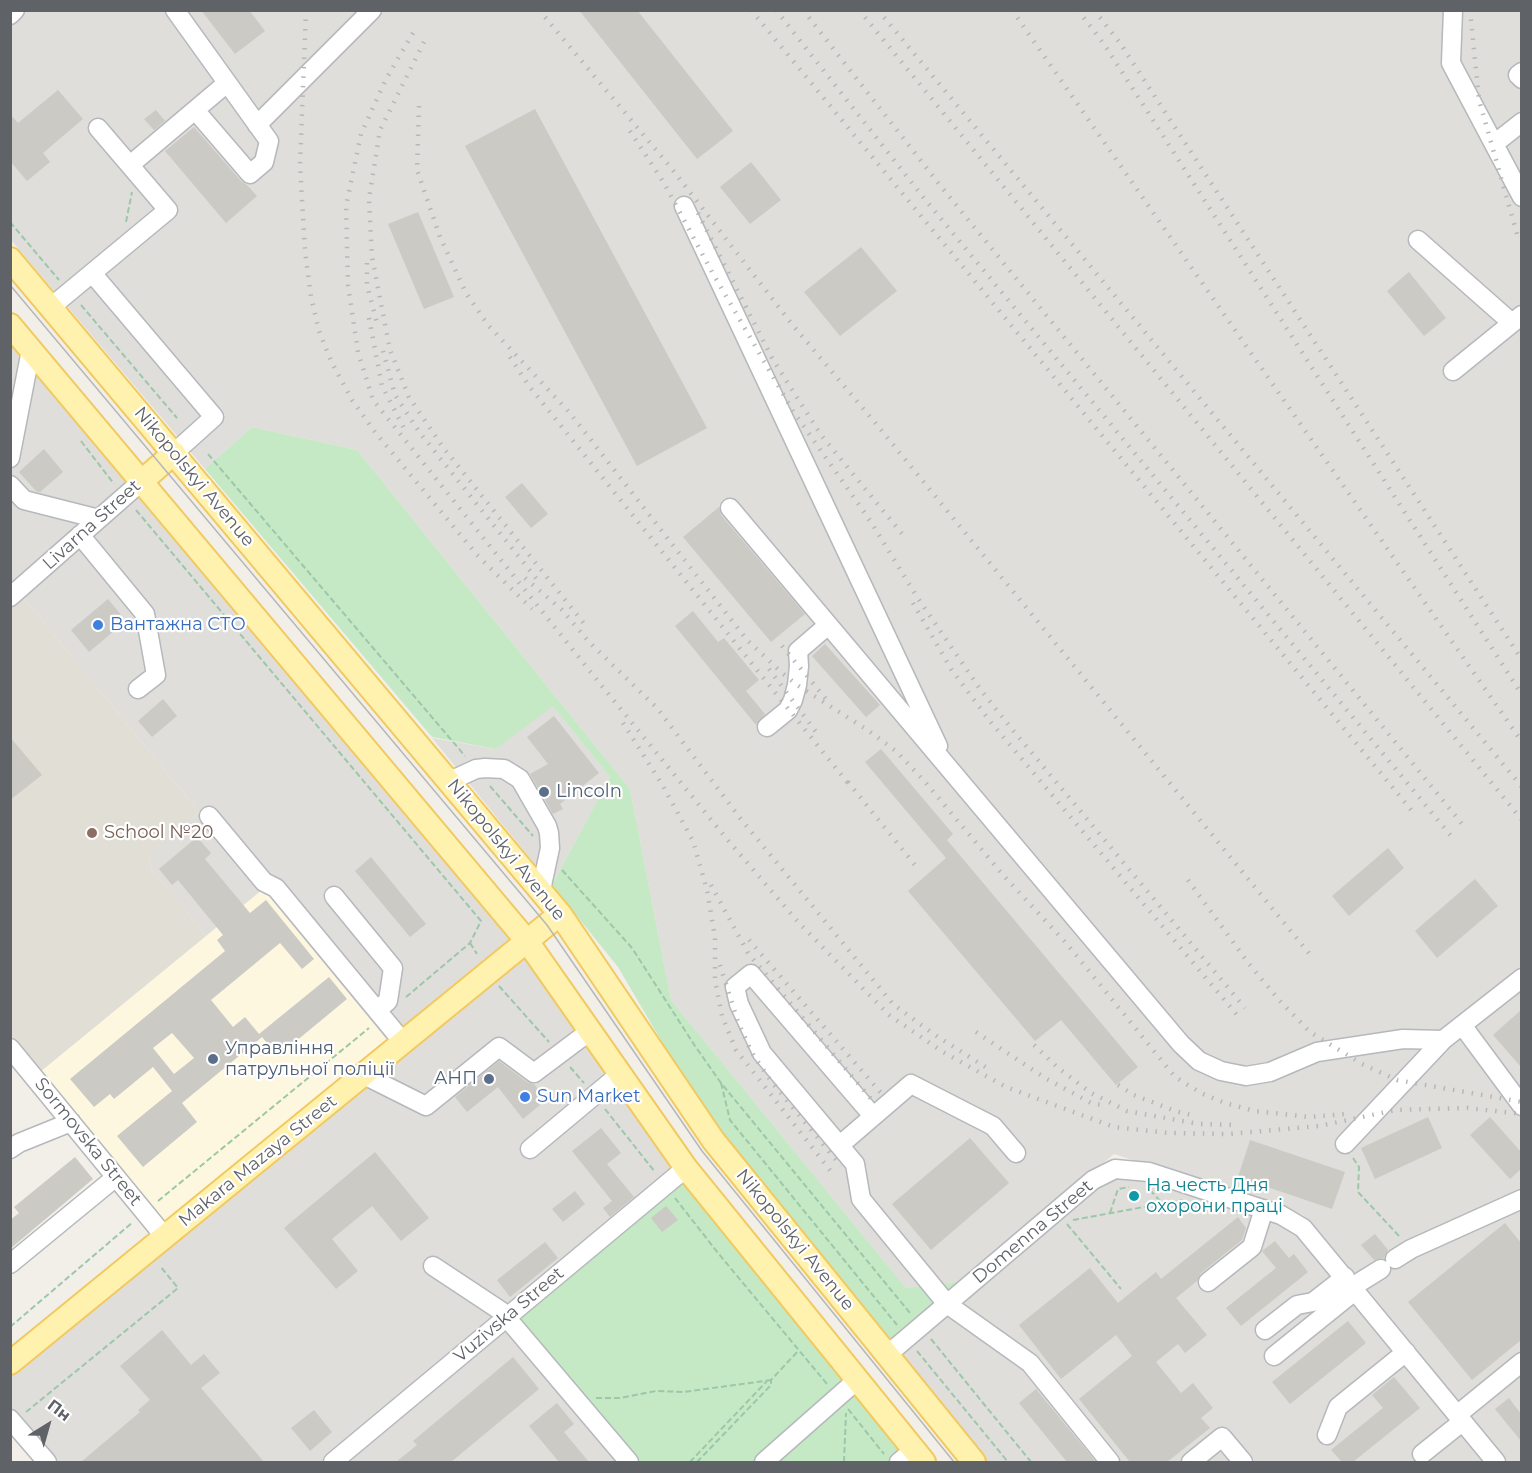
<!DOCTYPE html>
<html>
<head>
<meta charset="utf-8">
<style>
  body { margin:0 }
  #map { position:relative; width:1532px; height:1473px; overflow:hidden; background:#f1efe8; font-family:Montserrat,sans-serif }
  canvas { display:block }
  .frame { position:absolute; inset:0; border:12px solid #5f6368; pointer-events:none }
  .north { position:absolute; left:18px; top:1395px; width:60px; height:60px; -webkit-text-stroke:4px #fff; paint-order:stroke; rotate:37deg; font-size:16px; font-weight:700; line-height:24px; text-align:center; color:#5f6368 }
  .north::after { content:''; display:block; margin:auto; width:21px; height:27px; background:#5f6368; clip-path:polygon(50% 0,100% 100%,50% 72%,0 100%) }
</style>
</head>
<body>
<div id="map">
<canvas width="1532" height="1473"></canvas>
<div class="frame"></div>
<div class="north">Пн</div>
</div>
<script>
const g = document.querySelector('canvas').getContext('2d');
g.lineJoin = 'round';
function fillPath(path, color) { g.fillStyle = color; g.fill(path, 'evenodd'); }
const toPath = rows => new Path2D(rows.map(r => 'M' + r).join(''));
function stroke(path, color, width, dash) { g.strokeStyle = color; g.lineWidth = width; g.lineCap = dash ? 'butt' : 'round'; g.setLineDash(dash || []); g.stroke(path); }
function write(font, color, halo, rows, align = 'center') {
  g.font = font + ' Montserrat,sans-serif'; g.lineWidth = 4.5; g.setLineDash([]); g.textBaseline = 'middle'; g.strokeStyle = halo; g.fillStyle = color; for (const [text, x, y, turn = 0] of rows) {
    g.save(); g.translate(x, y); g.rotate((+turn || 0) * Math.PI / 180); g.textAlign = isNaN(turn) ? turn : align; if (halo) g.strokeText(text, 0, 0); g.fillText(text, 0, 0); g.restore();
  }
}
const commercial = toPath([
  [263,889,392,1046,168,1228,40,1072]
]);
const industrial = toPath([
  [10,11,1521,11,1521,1462,1504,1462,1303,1215,1114,1154,963,1281,906,1288,671,1000,630,789,357,450,252,427,205,469,11,240],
  [10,335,132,480,10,588],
  [141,490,519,942,392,1046,263,889,206,936,152,870,149,853,199,812,22,596],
  [553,705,610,777,552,885,432,738,496,749],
  [525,949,685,1176,636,1462,56,1462,11,1409,10,1369],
  [1117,1168,1295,1225,1489,1462,982,1462,896,1357]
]);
const education = toPath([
  [22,596,199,812,149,854,152,870,206,936,40,1072,11,1036,10,606]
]);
const green = toPath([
  [252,427,357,450,630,789,671,1000,906,1288,963,1281,887,1346,719,1139,618,967,552,885,610,777,553,706,496,749,432,737,205,469],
  [685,1176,905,1450,890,1462,636,1462,514,1318]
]);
const building = toPath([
  [201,10,249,10,265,31,235,54],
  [579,10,637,10,733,131,697,159],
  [58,90,83,119,43,153,50,162,27,181,10,161,10,114,18,123],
  [535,109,707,428,637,466,465,146],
  [156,110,165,121,154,130,144,119],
  [194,127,241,181,247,185,257,196,226,223,165,151],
  [751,162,781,200,750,224,720,187],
  [418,212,454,297,424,309,388,224],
  [861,247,897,291,840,336,804,292],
  [1409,272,1446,318,1424,336,1387,291],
  [44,449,63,472,40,492,36,491,19,472],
  [522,483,548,514,531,528,505,497],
  [719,507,721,515,805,614,771,642,683,537],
  [108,599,126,621,89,652,71,630],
  [693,611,718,642,724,638,759,680,746,691,765,714,756,725,675,626],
  [825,644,880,705,866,717,812,656],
  [163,699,177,716,152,737,138,721],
  [554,716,599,773,560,804,563,809,553,814,530,774,548,764,527,737],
  [10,737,42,775,10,800],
  [881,749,953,834,947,840,1138,1067,1116,1085,1061,1020,1035,1041,908,891,946,858,865,762],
  [197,837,211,853,205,859,250,913,266,900,314,959,302,969,280,943,211,1000,233,1027,245,1017,259,1034,329,977,347,999,278,1056,262,1037,216,1075,182,1103,197,1122,143,1167,117,1136,172,1091,153,1067,114,1099,110,1094,94,1107,70,1079,225,951,217,940,223,935,178,880,172,885,159,869],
  [172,1033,194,1058,174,1074,153,1048],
  [1388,848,1404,868,1349,916,1332,896],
  [371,857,426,924,410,937,355,871],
  [1475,879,1498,906,1437,958,1415,931],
  [1521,1010,1521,1067,1493,1035],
  [499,1061,527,1082,534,1084,546,1100,523,1119,498,1087,467,1112,455,1097],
  [1428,1117,1442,1148,1375,1179,1361,1148],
  [1490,1117,1521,1152,1521,1169,1510,1179,1470,1135],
  [601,1128,621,1153,607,1164,634,1197,610,1217,603,1208,612,1201,572,1151],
  [970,1138,1009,1183,931,1250,892,1204],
  [1250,1140,1345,1172,1332,1209,1238,1177],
  [375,1152,429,1218,401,1241,372,1206,332,1239,358,1271,336,1289,284,1228],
  [75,1157,93,1179,10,1249,10,1220,19,1213,14,1207],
  [575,1191,585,1204,563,1222,552,1209],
  [666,1206,678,1220,662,1232,651,1218],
  [1238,1217,1246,1228,1242,1240,1201,1273,1197,1281,1176,1298,1207,1335,1185,1353,1178,1344,1156,1362,1181,1393,1193,1383,1213,1408,1201,1418,1210,1428,1167,1462,1130,1462,1079,1399,1132,1356,1116,1335,1061,1379,1019,1325,1090,1268,1118,1303,1156,1272,1161,1279],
  [1505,1223,1521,1243,1521,1340,1472,1380,1408,1302],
  [1375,1234,1388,1250,1384,1258,1374,1260,1361,1245],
  [1275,1241,1289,1258,1294,1254,1308,1272,1241,1326,1226,1308,1276,1268,1262,1251],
  [545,1242,558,1258,510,1297,497,1280],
  [1348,1321,1366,1343,1290,1404,1272,1382],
  [162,1330,191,1365,204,1354,220,1373,201,1388,264,1462,81,1462,140,1412,138,1410,150,1400,120,1366],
  [513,1357,539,1389,451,1462,396,1462,417,1445,413,1441],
  [1394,1377,1420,1408,1353,1462,1342,1462,1331,1450,1383,1408,1372,1395],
  [1036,1389,1096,1462,1067,1462,1019,1403],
  [1509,1398,1521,1414,1521,1441,1495,1409],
  [557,1403,574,1424,564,1432,589,1462,559,1462,529,1426],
  [314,1410,332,1432,310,1451,291,1428]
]);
const path = toPath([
  [10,222,59,280],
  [126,222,132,192],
  [81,305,177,418],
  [81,441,114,484],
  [208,454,465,756],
  [136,510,481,921,470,943,406,997],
  [490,786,533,836],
  [562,870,632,948,695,1046,721,1083,910,1313],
  [470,943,477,954],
  [499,986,549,1042],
  [570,1067,584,1083],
  [721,1083,730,1120,897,1325],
  [605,1109,655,1172],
  [1353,1158,1359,1167,1358,1192,1399,1236],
  [1150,1190,1162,1203],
  [675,1198,718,1253,827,1384],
  [158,1201,369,1028],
  [1110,1213,1118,1189,1129,1187],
  [1073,1220,1182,1200],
  [1067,1224,1121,1289],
  [10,1327,133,1222],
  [931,1339,1031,1462],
  [917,1351,1008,1462],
  [596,1398,620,1398,656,1391,684,1392,771,1380],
  [848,1409,884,1454],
  [26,1412,178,1288,160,1266],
  [690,1462,767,1381],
  [697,1462,771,1385,771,1380,799,1350],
  [844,1462,846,1413]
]);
const minor = toPath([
  [175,10,269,141,264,162,250,174,195,110],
  [1453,10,1451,63,1522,197],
  [10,15,15,10],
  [1522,72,1518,75,1522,79],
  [257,125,372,10],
  [1494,144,1522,122],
  [130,165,227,83],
  [684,206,938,746],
  [1418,240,1512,323],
  [92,273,214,417,174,453],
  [51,307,168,210,98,128],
  [1453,371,1522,315],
  [10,458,31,350],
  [10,485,24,500,99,519],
  [730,508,1181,1044,1199,1061,1221,1071,1246,1076,1270,1072,1317,1052,1403,1039,1443,1040],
  [80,535,145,614,156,675,138,689],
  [10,597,142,481],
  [767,727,788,710,793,700,797,685,799,666,798,651,827,626],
  [450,781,476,769,485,768,504,769,520,779,547,826,549,833,550,848,541,890],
  [209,816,264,882,276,888,403,1042],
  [334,896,393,968,388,1001,377,1010],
  [1462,1025,1522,1106],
  [10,1048,165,1237],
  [364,1075,426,1106,499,1047,534,1073,590,1031],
  [873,1116,751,974,735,987,739,1004,762,1053,855,1164,861,1199,947,1304,1030,1363,1110,1462],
  [1345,1144,1443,1040,1522,978],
  [840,1145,911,1084,993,1126,1016,1153],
  [10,1149,19,1143,71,1122],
  [530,1149,620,1074],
  [1395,1259,1411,1249,1522,1199],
  [10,1264,116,1177],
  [433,1266,501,1311,629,1462],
  [1208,1282,1252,1247,1264,1209],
  [1352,1287,1381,1269],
  [1265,1330,1297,1305,1313,1302,1345,1277],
  [887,1355,1093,1180,1115,1169,1149,1172,1281,1215,1303,1228,1496,1462],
  [1274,1356,1356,1290],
  [1457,1415,1522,1362],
  [10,1419,47,1462],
  [1327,1435,1338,1407,1406,1352],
  [1422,1454,1462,1422],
  [333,1462,686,1168],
  [764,1462,857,1380],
  [899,1462,914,1450],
  [1191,1462,1222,1437,1243,1462]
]);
const major = toPath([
  [10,259,560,914,713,1140,974,1462],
  [10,325,527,941,686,1168,924,1462],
  [142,481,174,453],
  [10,1363,560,914]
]);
const tram = toPath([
  [10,285,547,925,702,1151,954,1462]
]);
const rail = toPath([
  [306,10,300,165,305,251,311,297,319,331,331,361,352,400,375,432,477,555,532,609],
  [539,10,672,169,791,323,877,425,1312,957],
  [751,10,1412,811],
  [776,10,923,197,1451,836],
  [803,10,939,184,1463,825],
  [859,10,1522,820],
  [878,10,1522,787],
  [1012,10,1522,742],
  [1078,10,1106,47,1522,695],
  [1094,10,1120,43,1522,660],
  [1470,10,1479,100,1517,234,1522,241],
  [413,33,386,79,361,134,346,206,348,285,358,352,373,400,593,675,726,838,798,922,889,1015,943,1052,1006,1087,1114,1127,1169,1133,1229,1134,1319,1126,1396,1110,1468,1108,1522,1114],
  [424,42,380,130,369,199,372,257,390,350,409,397,442,446,586,626],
  [419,106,417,170,440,237,466,293,488,325,569,412,747,640,781,672,797,685,869,731,897,752,926,783,1003,875,1067,944,1175,1077,1203,1094,1225,1103,1255,1111,1309,1117,1345,1114],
  [630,131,664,183,712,272,793,411,871,522,917,597,980,689,1011,728,1245,1008],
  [698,213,772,358,789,385,821,435,903,535],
  [367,263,367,285,378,327],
  [369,318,382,386,407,434],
  [383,351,395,395,420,433,539,582],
  [510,357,529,386,851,787],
  [525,578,562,610,590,643,657,708,740,818,893,1004,932,1033,987,1068],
  [913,603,951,669,989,720,1237,1015],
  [782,646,826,699],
  [769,669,819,736],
  [623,723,663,786,693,841,707,890,715,938,715,980,722,1016,736,1050,833,1174],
  [848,782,919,870],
  [1188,880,1249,964,1279,1000,1310,1032,1362,1064,1397,1080,1522,1102],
  [711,885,748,953,872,1100],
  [749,940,881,1093],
  [720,965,738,1022,752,1053,771,1081,841,1166],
  [976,1032,1045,1078,1091,1103,1107,1106],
  [1034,1045,1057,1067,1091,1093,1127,1111,1199,1124,1234,1125],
  [1118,1085,1134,1095,1175,1111,1191,1115]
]);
const markers = [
  [98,625,6,"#3f7fe0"],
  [544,792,6,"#5c6f8a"],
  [92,833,6,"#8d6e63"],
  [213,1059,6,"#5c6f8a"],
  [489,1079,6,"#5c6f8a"],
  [525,1097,6,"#3f7fe0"],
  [1134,1196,6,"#0f9aa8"]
];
const streetNames = [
  ["Nikopolskyi Avenue",194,477,50],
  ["Livarna Street",92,525,-42],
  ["Nikopolskyi Avenue",506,850,51],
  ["Sormovska Street",88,1142,51],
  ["Makara Mazaya Street",258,1161,-39],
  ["Domenna Street",1033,1232,-40],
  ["Nikopolskyi Avenue",795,1240,51],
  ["Vuzivska Street",509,1315,-40]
];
const shopNames = [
  ["Вантажна СТО",110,625],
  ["Sun Market",537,1097]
];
const serviceNames = [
  ["Lincoln",556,792],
  ["Управління",225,1049],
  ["патрульної поліції",225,1070],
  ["АНП",477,1079,"right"]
];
const educationNames = [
  ["School №20",104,833]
];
const cultureNames = [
  ["На честь Дня",1146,1186],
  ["охорони праці",1146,1207]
];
fillPath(commercial, '#fef7e0');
fillPath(industrial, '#e0deda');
fillPath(education, '#e1ded6');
fillPath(green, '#c5e8c5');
fillPath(building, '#cccac5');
stroke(minor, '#b5b8bc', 21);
stroke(major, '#f2c960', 26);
stroke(path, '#9cc7a9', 2, [6, 3]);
stroke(minor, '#fff', 18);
stroke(major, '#fff2af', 22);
stroke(tram, '#b6b7b8', 1.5);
stroke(rail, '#b6b7b8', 4.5, [1.5, 8]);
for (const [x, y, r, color] of markers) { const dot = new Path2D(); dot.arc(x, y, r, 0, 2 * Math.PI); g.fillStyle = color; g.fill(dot); stroke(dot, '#fff', 2); }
write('18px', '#5f6368', '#fff', streetNames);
write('18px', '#366cbe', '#fff', shopNames, 'left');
write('18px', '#4e5e75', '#fff', serviceNames, 'left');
write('18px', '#785e54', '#fff', educationNames, 'left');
write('18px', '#0d838f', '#fff', cultureNames, 'left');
</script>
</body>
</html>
